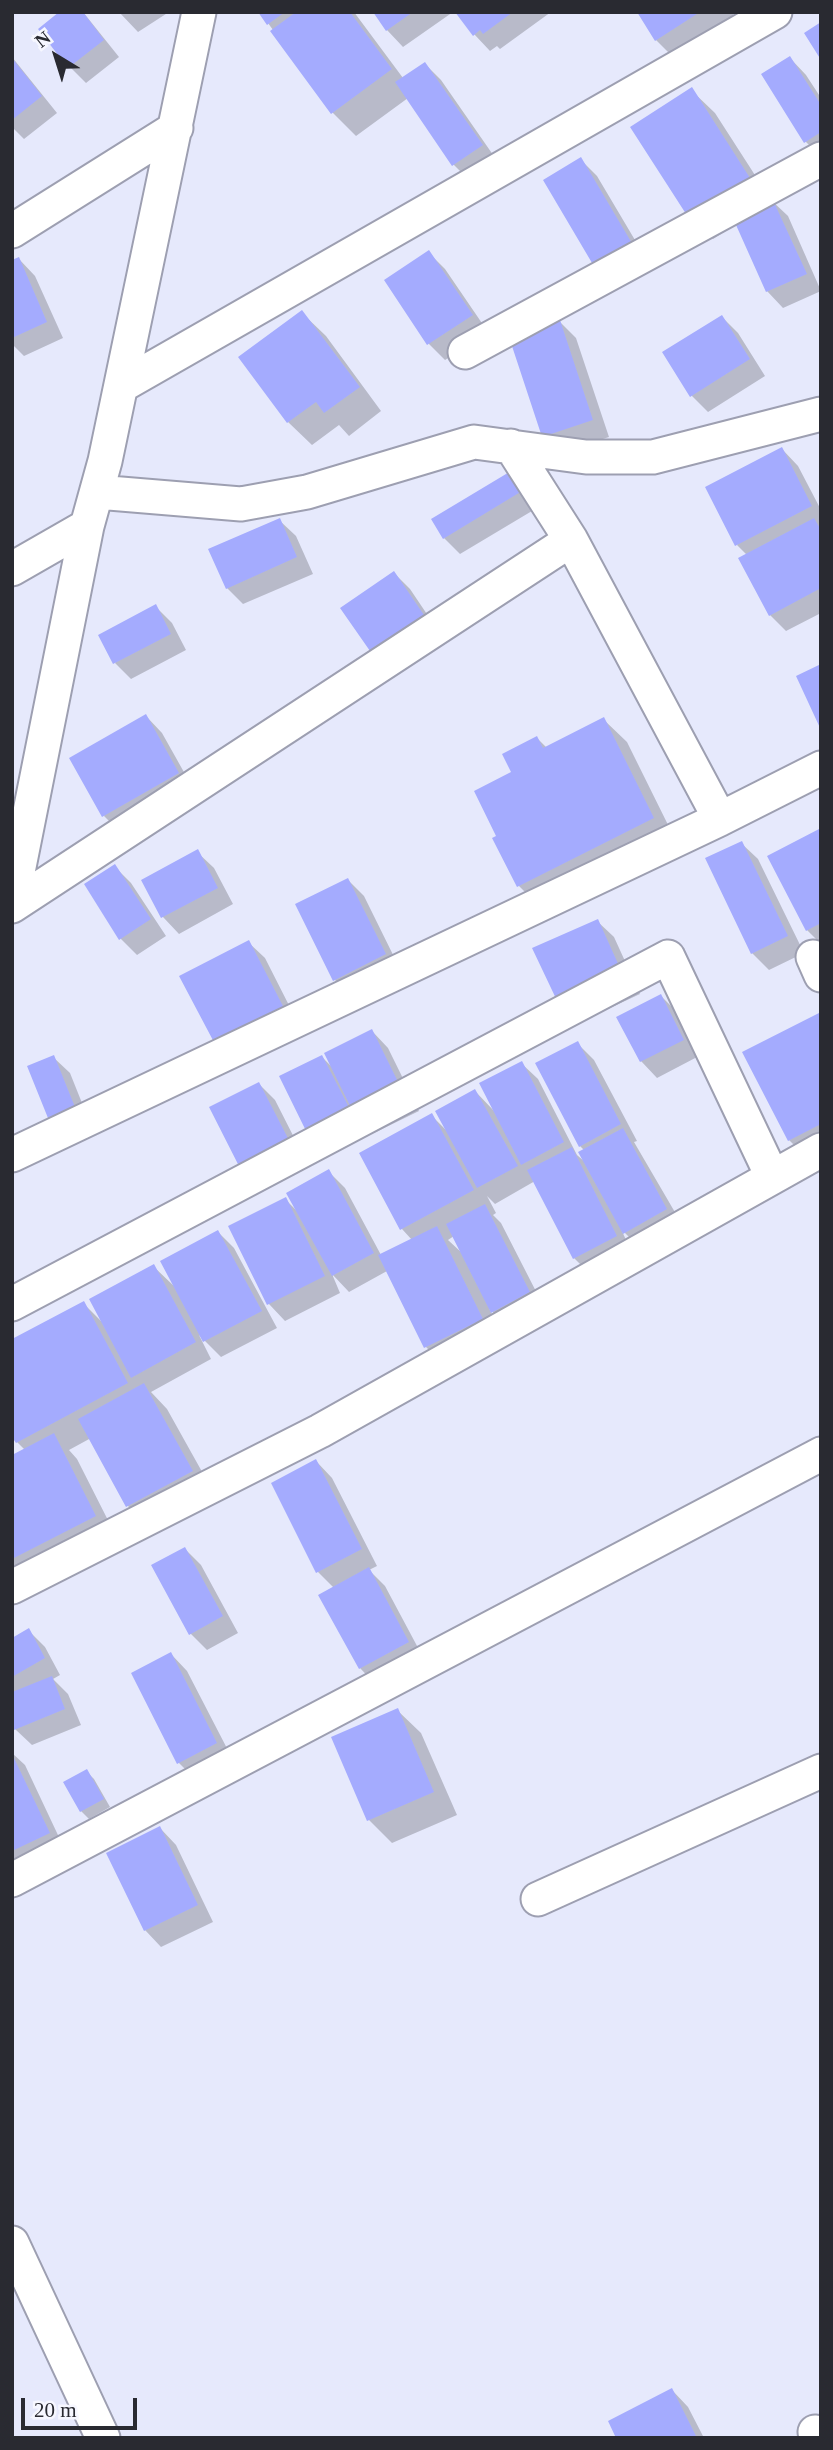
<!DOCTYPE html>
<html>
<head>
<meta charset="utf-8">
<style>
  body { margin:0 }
  #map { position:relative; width:833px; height:2450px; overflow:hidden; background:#e6e9fc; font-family:"Times New Roman",serif }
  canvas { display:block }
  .frame { position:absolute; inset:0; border:14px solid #292a31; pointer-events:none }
  .north { position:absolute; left:21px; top:21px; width:70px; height:70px; -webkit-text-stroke:5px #f6f7ff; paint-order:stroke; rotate:322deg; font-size:19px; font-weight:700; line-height:28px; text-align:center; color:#292a31 }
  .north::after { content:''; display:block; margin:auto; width:24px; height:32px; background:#292a31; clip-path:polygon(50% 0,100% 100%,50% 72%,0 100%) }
  .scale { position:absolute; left:21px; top:2398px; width:116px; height:32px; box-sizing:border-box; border:4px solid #292a31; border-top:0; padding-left:9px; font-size:21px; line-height:24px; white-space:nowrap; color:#292a31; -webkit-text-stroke:5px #f6f7ff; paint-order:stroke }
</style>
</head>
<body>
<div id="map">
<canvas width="833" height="2450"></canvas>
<div class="frame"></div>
<div class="north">N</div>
<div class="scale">20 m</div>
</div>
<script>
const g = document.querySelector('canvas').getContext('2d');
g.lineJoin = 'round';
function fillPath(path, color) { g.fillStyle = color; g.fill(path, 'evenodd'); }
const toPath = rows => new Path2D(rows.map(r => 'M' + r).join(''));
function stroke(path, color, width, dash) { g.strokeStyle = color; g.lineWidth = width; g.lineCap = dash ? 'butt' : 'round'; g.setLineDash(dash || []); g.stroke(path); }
const shadow = toPath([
  [83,12,119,57,86,83,70,67,40,29],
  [119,12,169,12,138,32],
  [260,12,354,12,403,78,425,64,441,80,498,162,470,181,454,165,408,98,356,136,333,113],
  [375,12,453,12,403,47,387,30],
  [457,12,551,12,500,49,497,46,490,51,474,34],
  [639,12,732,12,740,25,679,63,656,40],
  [12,57,57,113,24,139,12,127],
  [790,58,806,75,821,98,821,157,805,141],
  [691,90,715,113,771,200,788,216,821,291,783,308,767,291,737,224,713,239,690,216],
  [581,160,597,176,648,262,612,283],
  [429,253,445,269,488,332,445,360,429,344],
  [19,259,35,276,63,338,24,356,12,344,12,262],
  [302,313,326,336,381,411,349,436,339,425,312,445,288,422],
  [722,317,738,333,765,376,708,412,692,396,665,353],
  [560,322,576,338,609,437,560,453,543,436],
  [782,449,798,466,821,510,821,613,786,631,770,615,747,555,737,545],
  [515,470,542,505,460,554,444,538],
  [279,520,296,536,313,574,243,604,227,588],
  [394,573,410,589,439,632,387,666,371,650],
  [155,606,172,623,186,650,131,679,115,663],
  [146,716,162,733,194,790,120,832,104,816],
  [603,719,627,742,676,841,542,909,519,886,498,837,514,773,537,738,547,748],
  [821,830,821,944,807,930],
  [741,843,758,859,804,953,769,970,752,953,707,859],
  [197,852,214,868,233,904,179,934,163,917,144,880],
  [115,867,131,883,166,936,137,955,121,939],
  [348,880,364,896,401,971,351,996,335,980],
  [597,921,614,937,640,994,578,1023],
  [248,942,265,958,300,1027,181,977],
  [661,996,677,1012,699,1056,657,1078,641,1061],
  [821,1018,821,1159,812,1163,789,1140],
  [372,1031,388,1048,419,1111,374,1133,365,1125,328,1154,322,1057,332,1067],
  [577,1043,594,1060,637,1141,634,1142,683,1226,641,1249,621,1229,632,1253,590,1274,574,1258,535,1181,495,1204,487,1196,496,1213,493,1215,501,1223,545,1309,508,1328,489,1308,505,1342,449,1370,426,1347,387,1271,349,1292,332,1274,340,1293,285,1321,269,1304,230,1227,285,1199,297,1211,328,1171,345,1188,381,1255,412,1240,402,1229,431,1115,446,1130,475,1091,495,1112,521,1063,538,1079,577,1155,585,1162,585,1151,580,1146],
  [454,1236,462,1253,448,1240],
  [53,1057,70,1073,92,1128,68,1138],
  [259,1084,275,1100,308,1165,211,1108],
  [218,1232,234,1248,277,1328,221,1357,199,1335,211,1359,151,1392,167,1409,215,1495,151,1530,128,1506,91,1438,69,1450,77,1459,118,1540,33,1584,12,1563,12,1457,25,1450,17,1442,83,1303,101,1321,153,1266,176,1288],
  [316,1461,332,1478,377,1566,369,1570,385,1586,424,1659,376,1685,360,1668,334,1588,318,1572],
  [185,1549,201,1565,238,1633,207,1650,191,1634],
  [28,1630,45,1647,60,1675,53,1679,68,1694,81,1725,32,1745,15,1729,12,1722,12,1640],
  [171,1654,187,1671,233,1760,195,1779,178,1762],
  [397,1710,421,1733,457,1815,392,1843,369,1820],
  [12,1753,25,1765,65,1850,12,1862],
  [86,1771,94,1779,110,1807,89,1819,81,1811],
  [160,1828,176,1845,213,1922,161,1947,145,1930],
  [672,2390,688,2407,704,2438,618,2438]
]);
const building = toPath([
  [59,12,83,12,104,40,68,68,38,29],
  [258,12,285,12,267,25],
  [296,12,350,12,392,69,331,114,270,31],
  [373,12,413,12,386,31],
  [455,12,513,12,483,34,480,30,473,36],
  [637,12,700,12,655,41],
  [821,22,821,60,804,33],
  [790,56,821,105,821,132,804,143,761,74],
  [12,58,42,96,12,120],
  [425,62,483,145,452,166,395,82],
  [692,87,750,178,688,217,630,127],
  [581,157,633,245,595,268,543,180],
  [772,198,807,274,766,292,732,216],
  [429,250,473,315,427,345,384,280],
  [19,257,47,322,12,338,12,260],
  [302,310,360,387,324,413,316,402,287,423,238,357],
  [722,315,750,359,690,397,662,352],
  [560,320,593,420,542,437,509,337],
  [782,447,812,506,735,546,705,487],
  [516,468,527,488,443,539,431,519],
  [280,518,297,557,226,589,208,549],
  [814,518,821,530,821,588,769,616,738,558],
  [394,571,424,615,370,651,340,608],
  [156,604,171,634,113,664,98,635],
  [821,664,821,730,796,676],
  [146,714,179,773,102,817,69,758],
  [604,717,654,818,517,887,492,838,496,836,474,791,511,772,502,754,537,736,543,748],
  [821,828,821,923,806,931,767,856],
  [742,841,788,936,751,954,705,858],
  [198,849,218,888,161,918,141,880],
  [115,864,151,919,119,940,84,884],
  [348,878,386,954,333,981,295,904],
  [598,919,624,977,560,1007,532,948],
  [249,940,285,1010,216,1046,179,976],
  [661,994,684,1040,640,1062,616,1017],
  [819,1013,821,1017,821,1124,788,1141,742,1052],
  [372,1029,404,1094,356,1118,324,1053],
  [578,1041,621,1124,579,1147,535,1063],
  [54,1055,77,1112,50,1123,27,1066],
  [322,1055,354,1117,310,1139,279,1076],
  [522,1061,564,1142,521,1165,479,1083],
  [259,1082,293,1148,243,1174,209,1107],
  [475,1089,518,1166,477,1188,435,1111],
  [432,1113,474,1190,400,1230,359,1153],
  [623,1128,667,1209,623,1234,578,1152],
  [572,1147,617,1236,573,1259,527,1170],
  [329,1169,374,1253,332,1276,286,1193],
  [286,1197,325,1276,267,1305,228,1226],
  [485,1204,530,1292,491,1313,446,1224],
  [437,1226,483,1319,424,1348,378,1255],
  [218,1230,262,1311,203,1342,160,1261],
  [154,1264,196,1342,131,1378,89,1299],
  [84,1301,128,1383,16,1443,12,1437,12,1339],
  [144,1383,193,1471,126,1507,78,1419],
  [54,1433,96,1516,12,1559,12,1455],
  [316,1459,362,1549,316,1573,271,1483],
  [185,1547,223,1616,189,1635,151,1565],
  [369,1567,409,1642,359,1669,318,1595],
  [29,1628,45,1658,12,1677,12,1638],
  [171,1652,217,1743,177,1764,131,1673],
  [52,1676,65,1709,14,1730,12,1692],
  [398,1708,434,1792,367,1821,331,1737],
  [12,1754,50,1833,12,1851],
  [87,1769,104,1799,80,1812,63,1782],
  [160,1826,198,1905,144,1931,106,1853],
  [672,2388,697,2438,616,2438,608,2421]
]);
const street = toPath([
  [12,231,176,128],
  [465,352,821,159],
  [121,386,775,12],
  [511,446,571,540],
  [97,492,241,504,307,492,474,442,586,457,653,457,821,414],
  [12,569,87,526],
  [12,902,87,526,105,461,199,12],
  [12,906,571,540,720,819],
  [813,957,821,975],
  [12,1155,720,819,821,768],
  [12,1304,668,957,772,1176],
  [12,1587,320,1431,821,1150],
  [12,1880,821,1454],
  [538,1899,821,1771],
  [12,2243,103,2438],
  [815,2432,817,2438]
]);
fillPath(shadow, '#0003');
fillPath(building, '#a4abfe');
stroke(street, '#9d9fb1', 37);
stroke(street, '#fff', 33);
</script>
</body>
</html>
